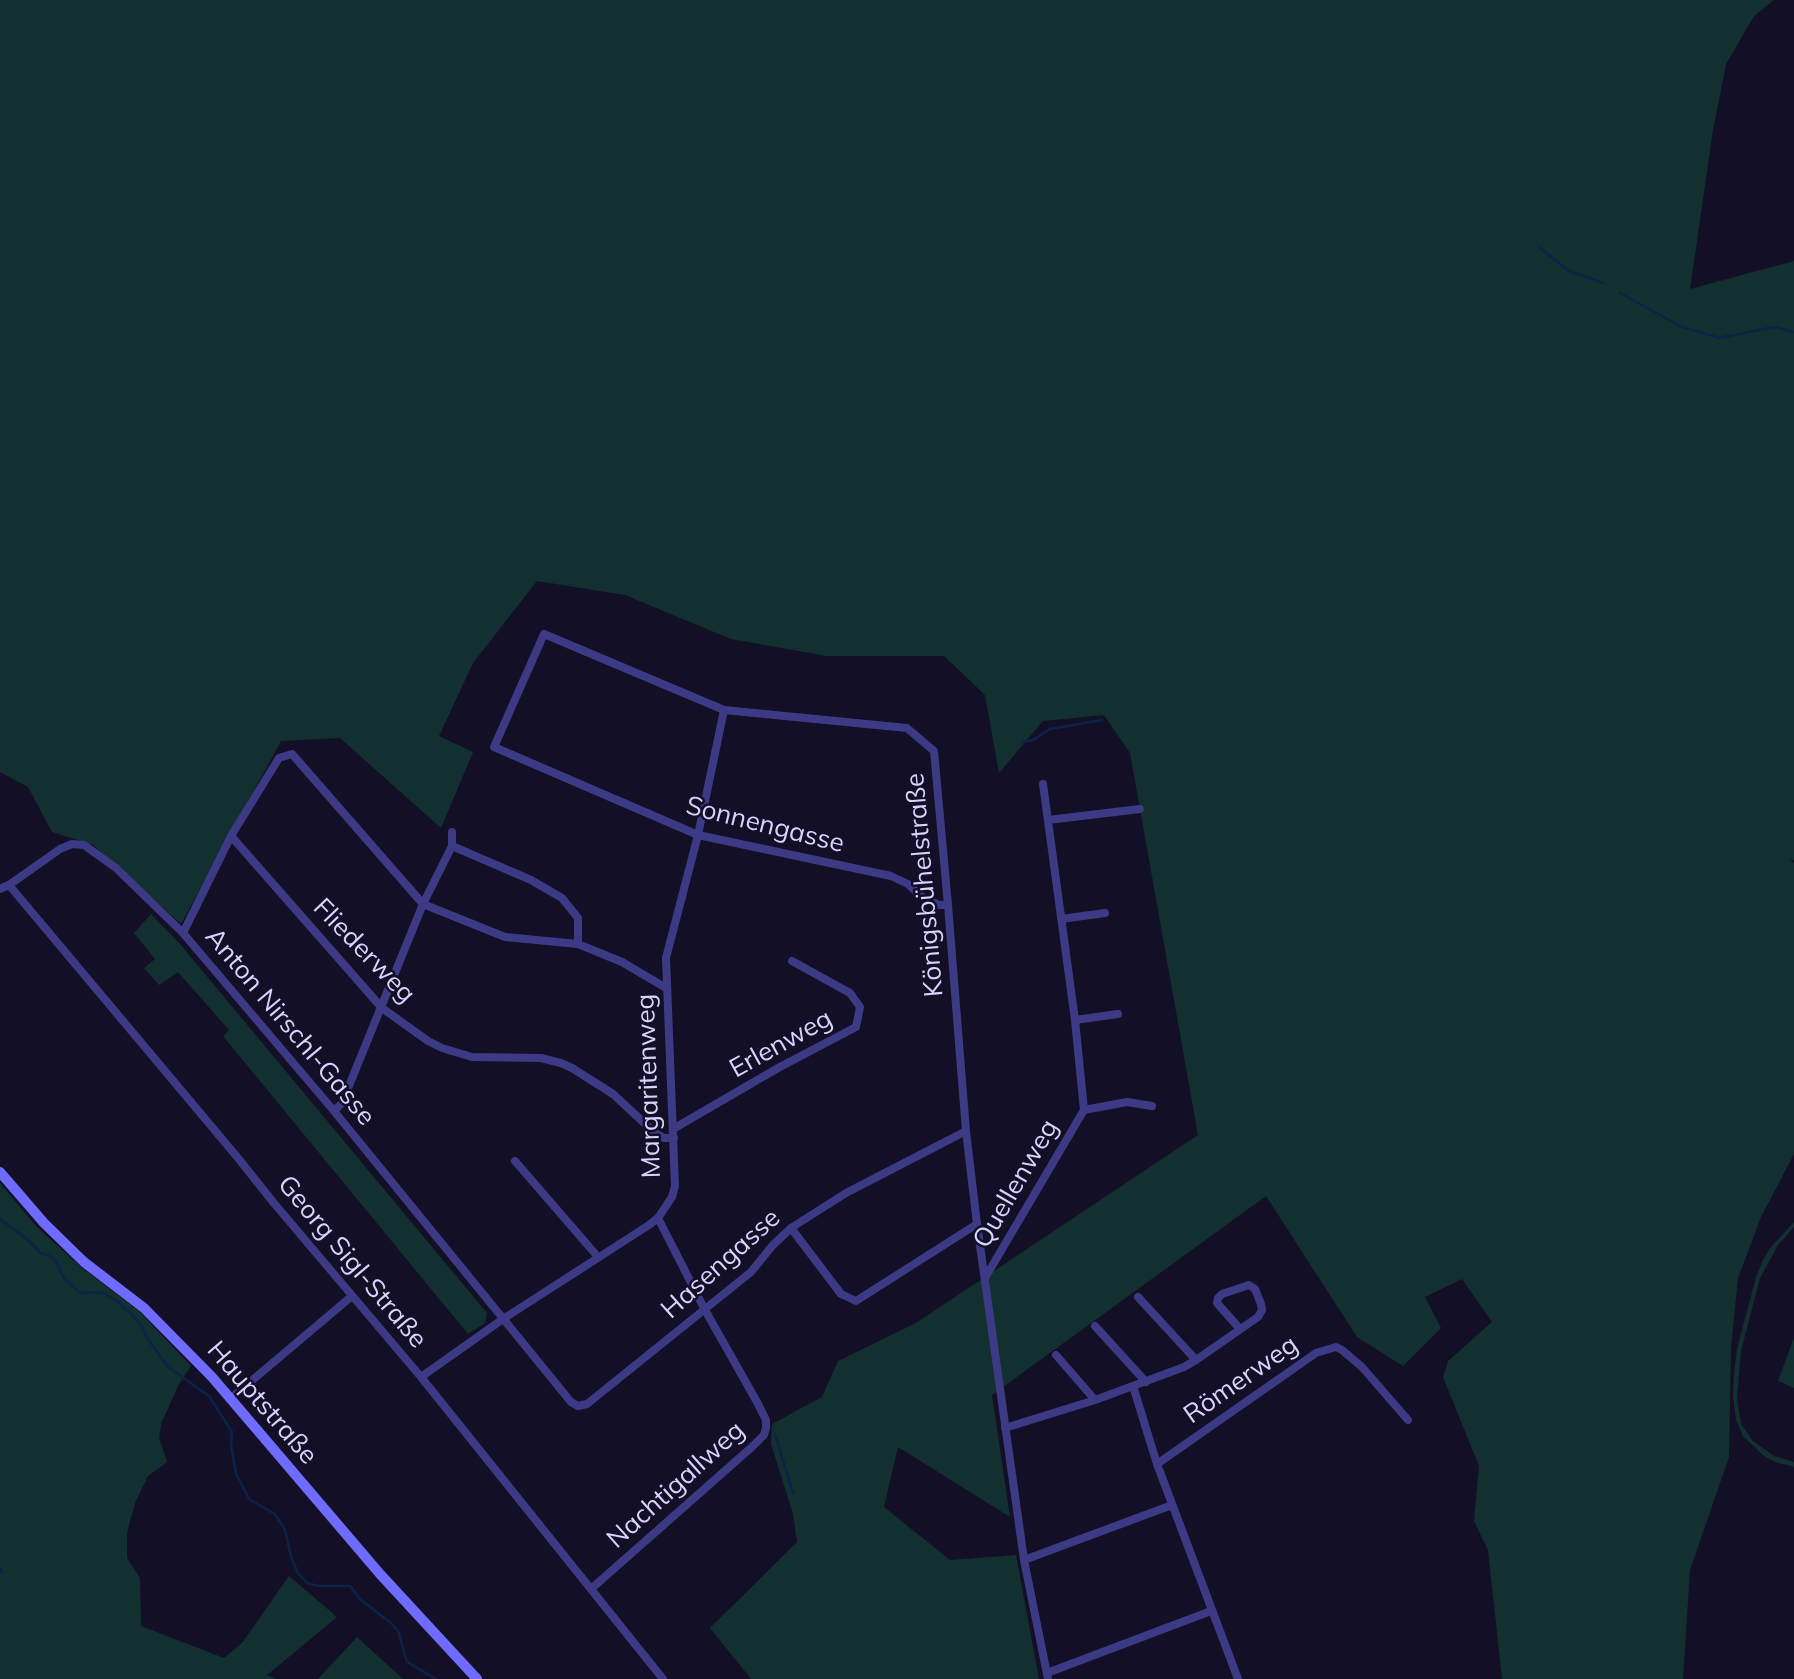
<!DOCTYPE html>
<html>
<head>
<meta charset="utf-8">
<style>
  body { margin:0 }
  canvas { display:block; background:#130f26 }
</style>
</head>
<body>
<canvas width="1794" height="1679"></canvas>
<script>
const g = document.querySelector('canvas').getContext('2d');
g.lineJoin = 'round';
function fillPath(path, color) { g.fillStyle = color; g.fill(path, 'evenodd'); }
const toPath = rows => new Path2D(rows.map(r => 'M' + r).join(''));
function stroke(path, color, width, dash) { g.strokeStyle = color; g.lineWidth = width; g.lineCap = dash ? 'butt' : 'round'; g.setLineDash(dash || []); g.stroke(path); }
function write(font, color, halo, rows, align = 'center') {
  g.font = font + ' Mulish,sans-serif'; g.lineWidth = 5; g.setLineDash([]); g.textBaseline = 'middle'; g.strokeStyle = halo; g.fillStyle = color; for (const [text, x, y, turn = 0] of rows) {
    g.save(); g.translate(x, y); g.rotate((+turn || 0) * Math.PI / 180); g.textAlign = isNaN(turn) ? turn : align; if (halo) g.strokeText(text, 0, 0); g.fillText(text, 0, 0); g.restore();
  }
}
const green = toPath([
  [0,0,1774,0,1754,16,1726,64,1713,130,1690,289,1794,261,1794,860,1790,860,1794,863,1794,1154,1761,1217,1738,1278,1731,1348,1729,1457,1690,1570,1683,1679,1502,1679,1488,1550,1474,1521,1479,1466,1443,1377,1448,1361,1492,1322,1462,1279,1425,1297,1441,1328,1403,1366,1357,1337,1266,1196,992,1395,1010,1517,898,1447,884,1507,950,1560,1016,1555,1039,1679,751,1679,710,1628,797,1542,793,1514,771,1444,772,1424,822,1397,838,1361,916,1323,1198,1135,1130,753,1104,715,1043,721,999,773,985,695,944,656,827,656,731,639,625,595,537,581,473,663,439,736,473,752,441,828,340,738,281,741,181,924,93,845,52,832,28,787,0,772],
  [151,914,180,944,487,1313,485,1323,468,1334,223,1036,229,1030,178,972,159,985,144,968,155,959,134,933],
  [0,1183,37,1227,81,1267,140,1312,191,1366,179,1384,161,1424,159,1438,167,1462,148,1476,135,1503,127,1533,127,1558,140,1578,141,1626,224,1658,242,1643,289,1576,337,1617,267,1675,276,1679,0,1679],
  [1794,1222,1794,1227,1778,1245,1760,1278,1741,1351,1737,1398,1741,1424,1753,1441,1774,1456,1794,1462,1794,1467,1775,1462,1764,1456,1743,1436,1736,1420,1733,1396,1734,1373,1737,1349,1756,1277,1764,1258,1772,1246],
  [1794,1338,1794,1388,1778,1381],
  [357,1637,403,1679,318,1679]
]);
const stream = toPath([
  [1540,248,1569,271,1603,283],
  [1620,293,1680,326,1719,338,1774,327,1794,332],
  [1023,742,1033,740,1050,729,1102,720],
  [0,1219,27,1239,41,1253,51,1257,56,1262,64,1278,80,1293,101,1292,117,1301,131,1314,142,1326,146,1336,168,1367,209,1396,232,1432,231,1445,236,1474,250,1500,275,1514,285,1530,291,1557,298,1573,307,1583,318,1586,350,1586,360,1599,391,1623,398,1631,407,1662,436,1679],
  [775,1434,793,1493],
  [0,1568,2,1572]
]);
const minor = toPath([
  [1048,820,1140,809],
  [231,836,382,1008,428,1041,442,1048,472,1057,541,1058,561,1063,572,1068,613,1094,655,1133,664,1138,674,1138],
  [452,846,531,880,562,898,578,918,578,944],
  [9,885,238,1158,273,1202,421,1377,663,1679],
  [0,889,9,885,60,849,72,844,84,845,116,868,183,933,334,1111,571,1402,578,1406,587,1404,751,1272,773,1245,791,1228,846,1193,966,1131],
  [948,905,939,905,921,896,908,884,891,876,698,835,494,747,544,634,724,710,907,728,934,751,948,905,966,1131,977,1224,1024,1560,1048,1679],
  [1061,919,1105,913],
  [183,933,231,836,279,758,292,754,423,904,505,937,578,944,622,962,666,988],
  [1075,1020,1118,1014],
  [1084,1110,1127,1102,1152,1106],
  [334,1111,342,1103,423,904,452,846,452,832],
  [673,1129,778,1068,856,1027,860,1007,850,993,792,961],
  [515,1161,598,1257],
  [791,1228,841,1294,856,1301,977,1224],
  [985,1278,1084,1110,1075,1020,1043,784],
  [1138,1297,1196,1360],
  [1095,1326,1146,1382],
  [1056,1355,1095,1400],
  [421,1377,503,1319,649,1225,658,1218,672,1197,675,1186,666,958,698,835,724,710],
  [1133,1386,1157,1464,1238,1679],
  [230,1399,352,1296],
  [1005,1428,1095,1400,1184,1367,1196,1360,1258,1317,1262,1310,1261,1304,1255,1289,1249,1285,1222,1294,1218,1298,1217,1303,1240,1329],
  [1157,1464,1316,1353,1336,1347,1342,1350,1362,1367,1408,1420],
  [1024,1560,1172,1505],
  [591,1589,753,1446,764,1435,766,1428,766,1420,757,1402,705,1310,658,1218],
  [1047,1673,1211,1611]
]);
const secondary = toPath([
  [0,1172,44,1223,84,1262,144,1308,212,1377,380,1574,477,1679]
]);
const streetNames = [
  ["Sonnengasse",765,825,14],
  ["Königsbühelstraße",925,885,-95],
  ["Fliederweg",364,951,46],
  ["Anton Nirschl-Gasse",290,1027,50],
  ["Erlenweg",781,1044,-29],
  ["Margaritenweg",649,1086,-92],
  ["Quellenweg",1016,1184,-60],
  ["Georg Sigl-Straße",352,1262,50],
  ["Hasengasse",721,1264,-42],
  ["Römerweg",1241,1380,-35],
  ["Hauptstraße",262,1403,49],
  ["Nachtigallweg",676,1485,-42]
];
fillPath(green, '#12302f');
stroke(stream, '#0c2248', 2.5);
stroke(minor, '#3d3a85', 8);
stroke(secondary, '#6f6bff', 10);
write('26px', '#d9d4ff', '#130f26', streetNames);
</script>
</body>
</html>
